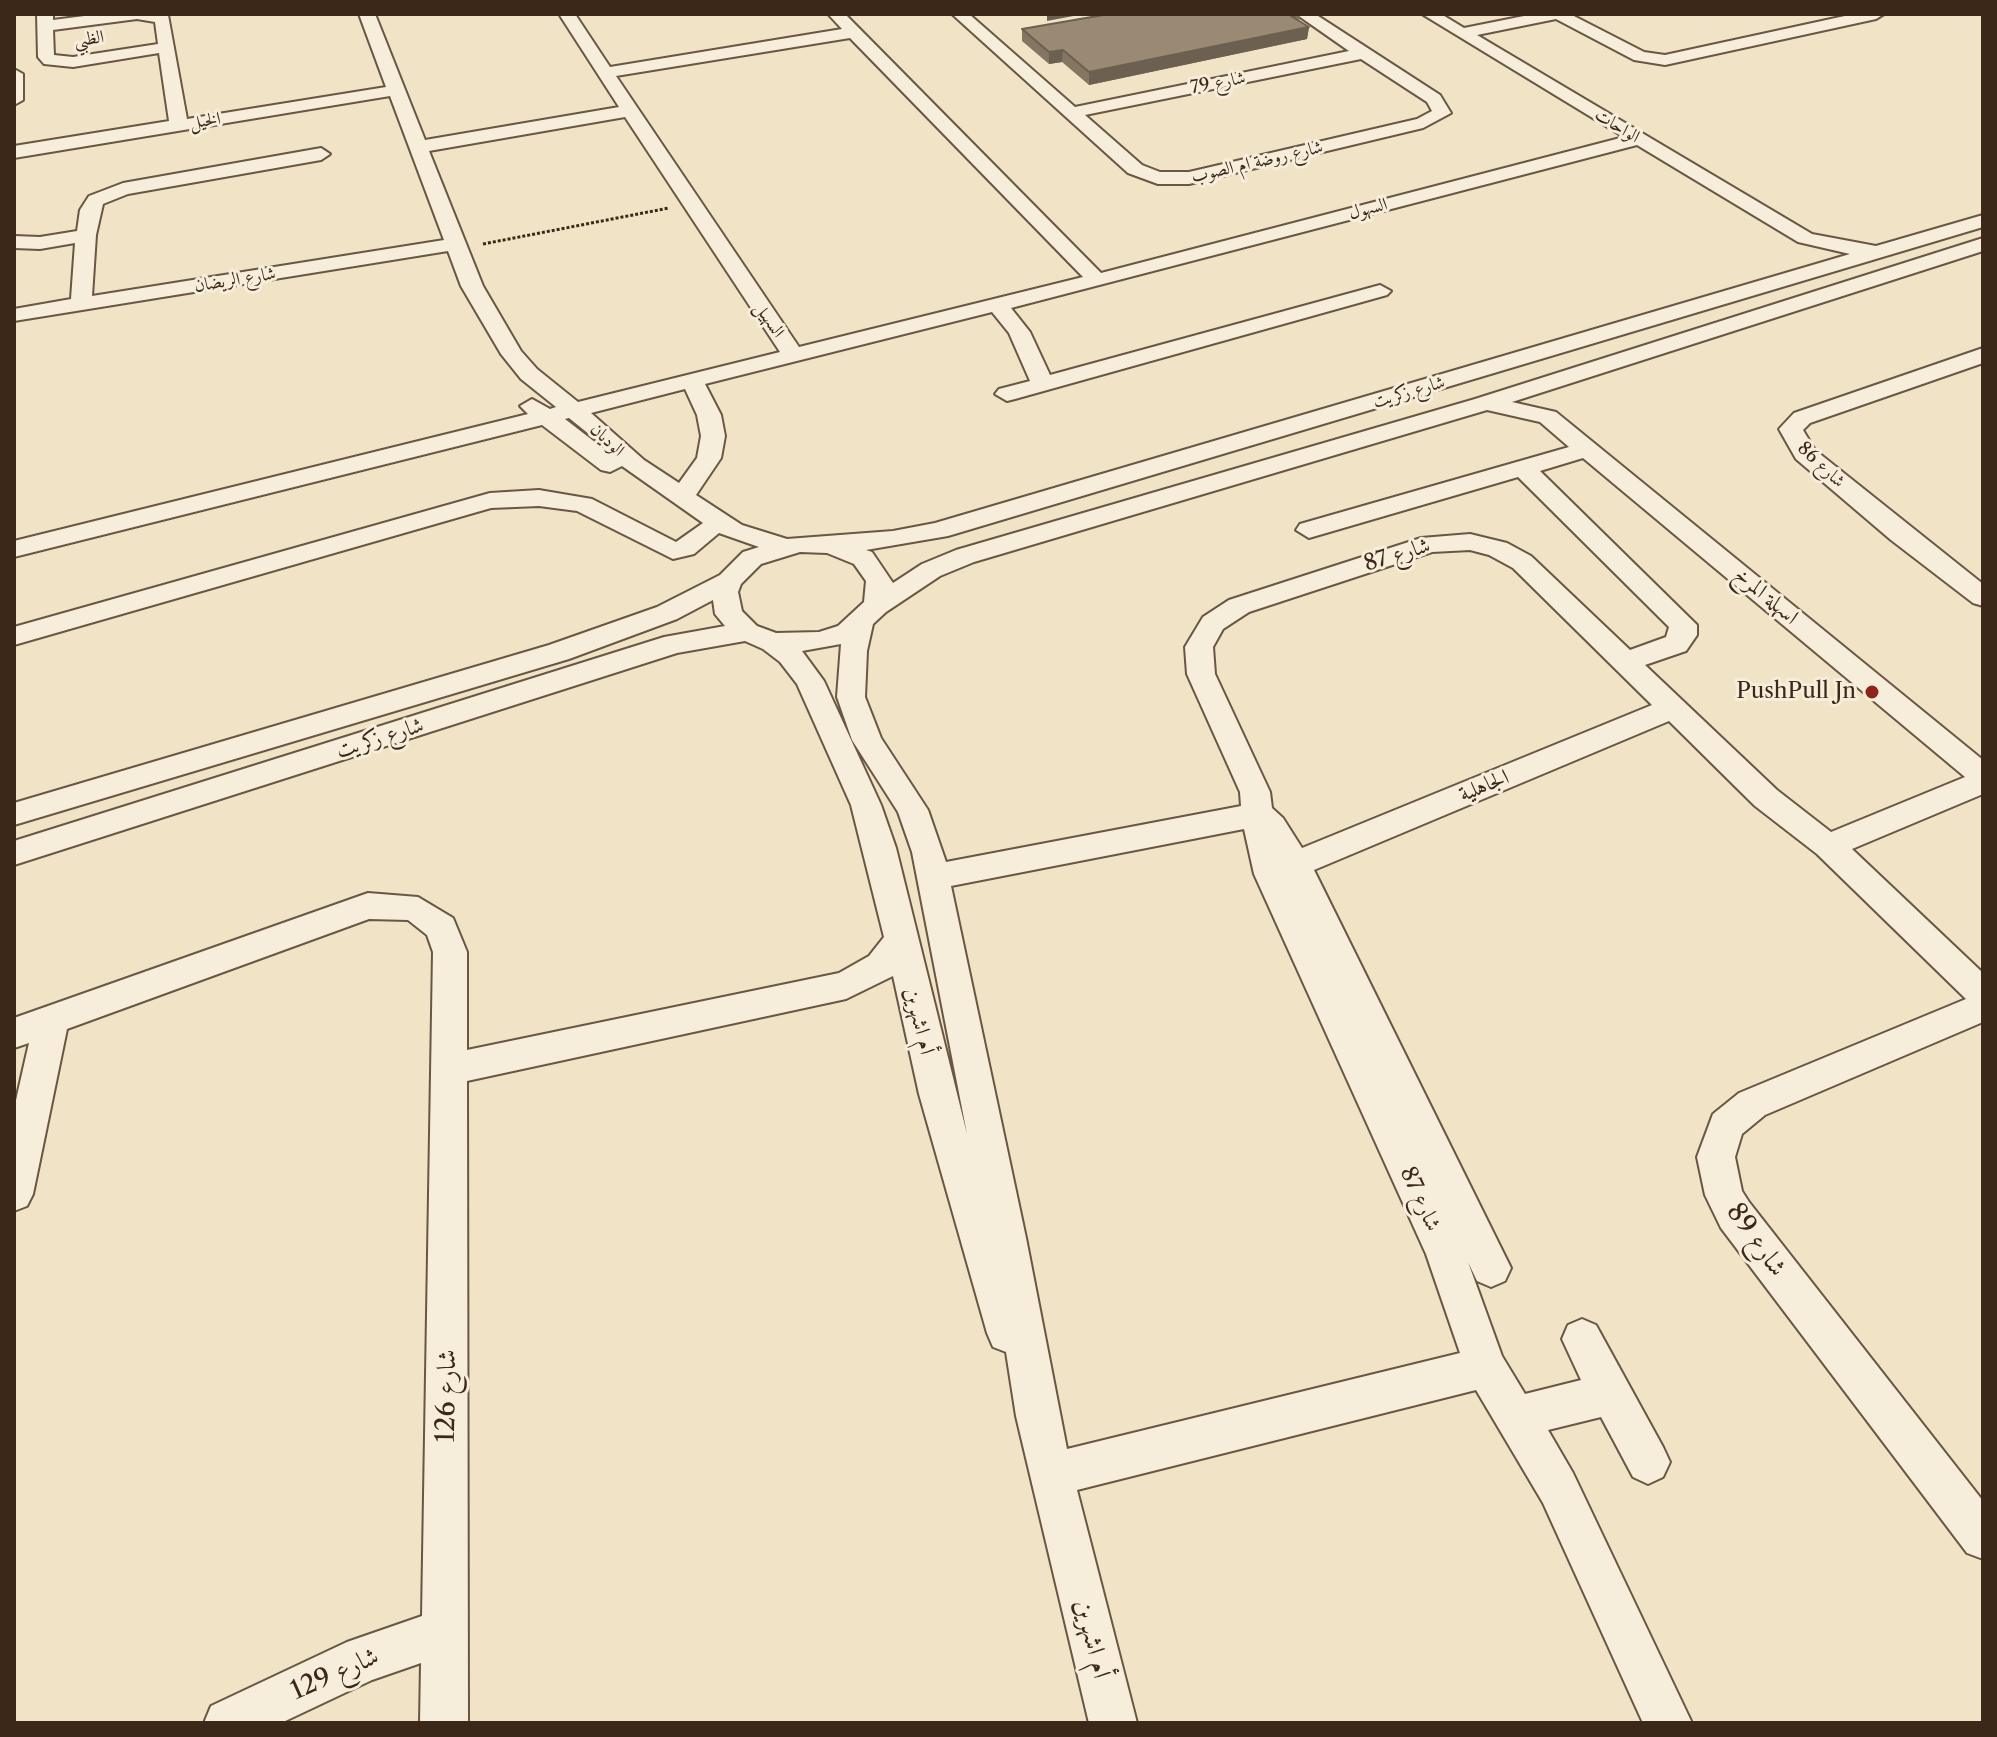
<!DOCTYPE html>
<html>
<head>
<meta charset="utf-8">
<style>
  body { margin:0 }
  #map { position:relative; width:1997px; height:1737px; overflow:hidden; background:#f1e3c6; font-family:"Libre Caslon Text",serif }
  canvas { display:block }
  .frame { position:absolute; inset:0; border:16px solid #3c2819; pointer-events:none }
</style>
</head>
<body>
<div id="map">
<canvas width="1997" height="1737"></canvas>
<div class="frame"></div>
</div>
<script>
const g = document.querySelector('canvas').getContext('2d');
g.lineJoin = 'round';
const toPath = rows => new Path2D(rows.map(r => 'M' + r).join(''));
function stroke(path, color, width, dash) { g.strokeStyle = color; g.lineWidth = width; g.lineCap = dash ? 'butt' : 'round'; g.setLineDash(dash || []); g.stroke(path); }
function fillPath(path, color) { g.fillStyle = color; g.fill(path, 'evenodd'); }
function write(font, color, halo, rows, align = 'center') {
  g.font = font + ' "Libre Caslon Text",Amiri,serif'; g.lineWidth = 6; g.setLineDash([]); g.textBaseline = 'middle'; g.strokeStyle = halo; g.fillStyle = color; for (const [text, x, y, turn = 0] of rows) {
    g.save(); g.translate(x, y); g.rotate((+turn || 0) * Math.PI / 180); g.textAlign = isNaN(turn) ? turn : align; if (halo) g.strokeText(text, 0, 0); g.fillText(text, 0, 0); g.restore();
  }
}
const path = toPath([
  [483,244,669,208]
]);
const minor = toPath([
  [37,14,53,14,53,20,100,14,168,15,187,119,386,87,359,14,375,14,425,140,619,107,559,14,575,14,610,67,842,29,828,14,845,14,1101,273,1624,137,1422,14,1441,14,1464,28,1534,14,1570,14,1644,52,1665,55,1854,14,1884,14,1876,19,1665,65,1634,60,1556,19,1477,35,1812,234,1876,246,1983,215,1983,227,948,536,866,550,872,552,893,583,922,564,956,550,1475,399,1983,238,1983,251,1512,402,1556,412,1983,760,1983,794,1852,849,1983,973,1983,1022,1765,1115,1742,1134,1735,1157,1742,1191,1749,1202,1983,1501,1983,1559,1967,1553,1721,1228,1705,1195,1697,1157,1713,1114,1739,1093,1966,999,1817,854,1755,806,1669,721,1314,870,1511,1268,1505,1281,1491,1287,1477,1281,1468,1262,1502,1356,1525,1394,1581,1380,1562,1339,1568,1325,1582,1319,1596,1325,1663,1447,1670,1462,1663,1477,1648,1484,1633,1477,1601,1417,1548,1430,1573,1473,1692,1723,1643,1723,1543,1503,1476,1390,1077,1490,1137,1723,1089,1723,1016,1416,1006,1352,993,1347,987,1333,919,1094,893,976,846,999,467,1081,468,1723,420,1723,421,1663,372,1680,281,1723,204,1723,211,1706,347,1642,422,1616,433,952,427,935,408,920,369,919,67,1029,33,1194,27,1206,14,1211,14,1109,29,1043,14,1048,14,1018,368,893,418,897,453,918,467,952,467,1050,839,973,869,956,884,937,851,805,797,684,780,662,763,649,745,641,677,653,14,865,14,841,664,637,725,626,715,614,713,600,677,619,569,659,14,825,14,803,549,645,657,607,720,575,743,552,759,547,719,533,694,554,673,559,577,511,539,506,491,508,14,645,14,627,490,493,539,490,592,499,676,542,703,523,622,466,610,472,601,470,542,425,14,557,14,541,528,414,520,406,532,399,550,409,556,407,521,379,501,354,461,286,448,251,14,321,14,309,71,299,75,243,40,249,14,248,14,236,40,237,77,231,80,210,89,196,123,183,321,148,330,154,321,160,128,194,103,204,96,235,92,296,444,240,390,96,14,158,14,146,169,121,159,53,73,67,44,64,38,57,37,14],
  [137,19,155,22,158,44,73,57,54,55,53,30,137,19],
  [850,38,1083,277,799,347,616,76,850,38],
  [625,117,780,352,578,402,537,369,521,351,483,286,429,151,625,117],
  [1637,145,1798,242,1850,254,935,523,893,531,787,539,742,525,696,495,721,458,725,436,721,415,705,384,992,312,1009,333,1030,381,999,389,995,394,1007,401,1015,399,1387,295,1391,291,1380,285,1050,375,1030,332,1011,308,1637,145],
  [685,389,697,415,701,436,697,458,679,483,644,460,591,413,685,389],
  [1487,410,1540,422,1569,447,1300,524,1296,530,1309,538,1518,477,1669,627,1666,637,1630,650,1531,556,1507,543,1470,534,1421,538,1229,600,1203,617,1185,647,1187,674,1240,792,1241,806,946,862,928,810,881,738,865,697,867,651,873,624,886,612,940,576,974,562,1487,410],
  [569,418,600,443,609,453,565,419,569,418],
  [1583,458,1965,777,1831,832,1777,790,1645,665,1686,651,1697,635,1697,625,1540,471,1583,458],
  [1470,550,1489,555,1513,568,1652,705,1302,848,1283,818,1272,808,1270,792,1215,674,1213,647,1223,629,1249,612,1432,552,1470,550],
  [800,552,827,553,854,564,866,581,864,602,838,626,819,632,776,633,757,626,742,611,738,592,741,584,761,564,800,552],
  [841,644,837,697,852,740,898,812,912,852,967,1134,896,848,881,805,824,681,802,651,841,644],
  [1244,829,1254,874,1426,1254,1460,1353,1067,1449,1026,1238,951,886,1244,829],
  [952,14,969,14,1075,107,1349,51,1296,14,1315,14,1440,95,1451,113,1423,128,1189,184,1158,184,1128,173,952,14],
  [1361,59,1427,102,1432,111,1417,119,1189,172,1160,172,1142,165,1085,115,1361,59],
  [14,69,23,74,23,100,14,105,14,69],
  [1983,348,1983,363,1810,423,1803,430,1815,450,1983,584,1983,606,1973,603,1891,540,1796,459,1779,429,1794,413,1983,348]
]);
const wall = toPath([
  [1300,15,1299,21,1309,27,1307,39,1089,85,1062,62,1049,64,1022,41,1022,29]
]);
const shadedWall = toPath([
  [1047,14,1084,14,1047,21],
  [1309,27,1307,39,1089,85,1089,72],
  [1063,50,1062,62,1049,64,1049,52]
]);
const building = toPath([
  [1109,14,1299,14,1300,15,1291,16,1309,27,1089,72,1063,50,1049,52,1022,29,1109,14]
]);
const markers = [
  [1872,692,8,"#8f2418"]
];
const farStreetnames = [
  ["الظبي",89,39,-8],
  ["شارع 79",1218,83,-11],
  ["الخيل",205,121,-9],
  ["الواحات",1617,126,31],
  ["شارع روضة ام الصوب",1257,162,-13],
  ["السهول",1368,209,-15],
  ["شارع الريضان",235,280,-9],
  ["السهيل",769,320,55],
  ["شارع زكريت",1409,392,-16],
  ["الوديان",607,440,43],
  ["شارع 86",1821,465,43]
];
const streetNames = [
  ["شارع 87",1397,555,-17],
  ["اسهلة المرخ",1766,596,40],
  ["شارع زكريت",380,738,-17],
  ["الجاهلية",1484,786,-22],
  ["أم اشهرين",919,1021,76],
  ["شارع 87",1420,1199,65]
];
const poiNames = [
  ["PushPull Jn",1856,692]
];
const nearStreetnames = [
  ["شارع 89",1756,1240,54],
  ["شارع 126",447,1396,-89],
  ["أم اشهرين",1092,1639,76],
  ["شارع 129",335,1674,-24]
];
stroke(minor, '#695744', 4);
stroke(path, '#3c2819', 3, [3, 2]);
fillPath(minor, '#f6edda');
fillPath(wall, '#847663');
fillPath(shadedWall, '#6c6050');
fillPath(building, '#9a8973');
stroke(building, '#6c6050', 2);
for (const [x, y, r, color] of markers) { const dot = new Path2D(); dot.arc(x, y, r, 0, 2 * Math.PI); g.fillStyle = color; g.fill(dot); stroke(dot, '#f6edda', 3); }
write('18px', '#3c2819', '#f6edda', farStreetnames);
write('22px', '#3c2819', '#f6edda', streetNames);
write('22px', '#3c2819', '#f6edda', poiNames, 'right');
write('26px', '#3c2819', '#f6edda', nearStreetnames);
</script>
</body>
</html>
